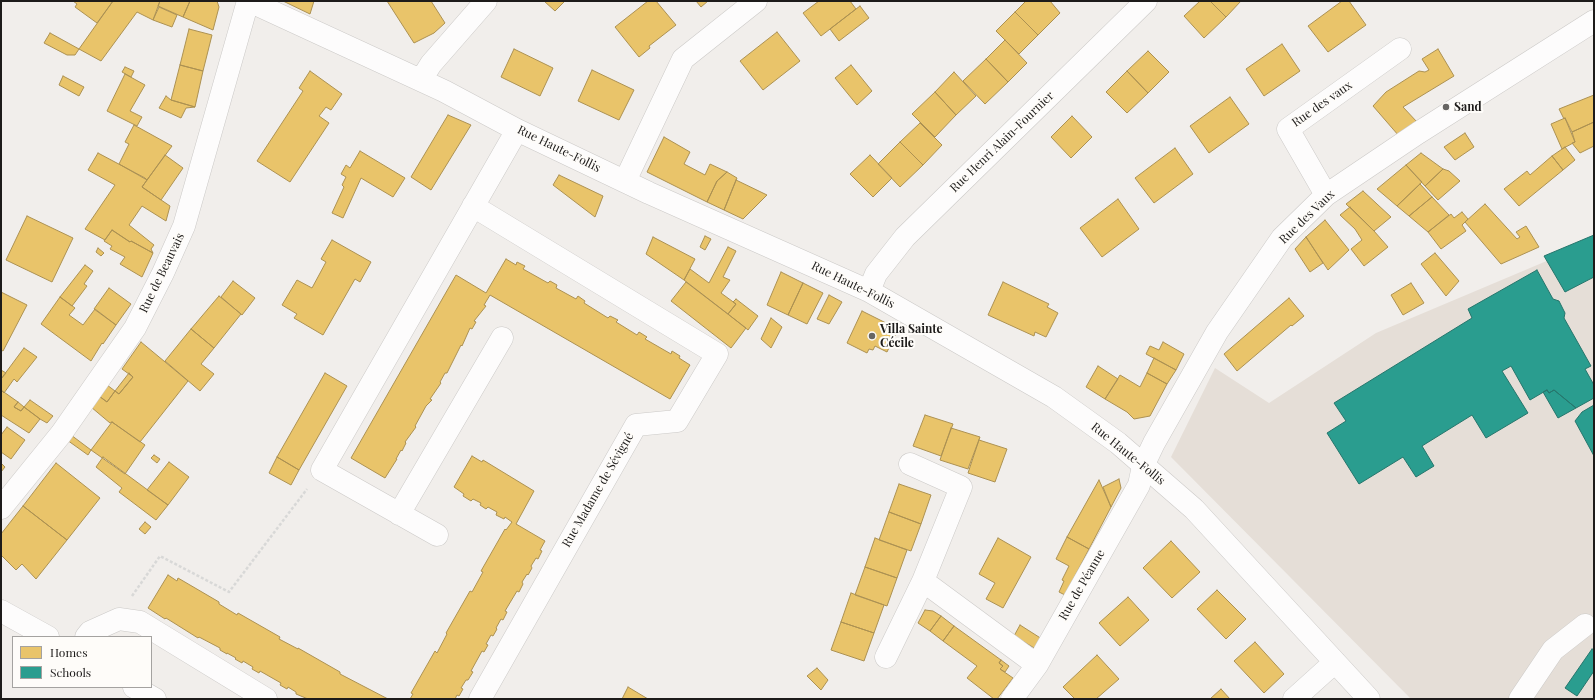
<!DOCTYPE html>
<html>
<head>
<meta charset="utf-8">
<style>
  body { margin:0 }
  #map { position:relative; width:1595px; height:700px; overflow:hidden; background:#f1eeeb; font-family:"Playfair Display",serif }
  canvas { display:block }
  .frame { position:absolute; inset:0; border:2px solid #1d1b1a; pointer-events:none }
  .legend { position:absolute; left:12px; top:636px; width:140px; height:52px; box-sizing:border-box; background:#fefcf9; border:1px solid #a4a2a0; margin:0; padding:5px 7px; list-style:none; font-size:12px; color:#1d1b1a }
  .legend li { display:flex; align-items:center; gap:8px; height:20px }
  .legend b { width:20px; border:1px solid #a4a2a0 }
</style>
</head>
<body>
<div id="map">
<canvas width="1595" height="700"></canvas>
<div class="frame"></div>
<ul class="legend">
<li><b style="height:11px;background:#e9c46a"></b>Homes</li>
<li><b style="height:11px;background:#2a9d8f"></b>Schools</li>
</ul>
</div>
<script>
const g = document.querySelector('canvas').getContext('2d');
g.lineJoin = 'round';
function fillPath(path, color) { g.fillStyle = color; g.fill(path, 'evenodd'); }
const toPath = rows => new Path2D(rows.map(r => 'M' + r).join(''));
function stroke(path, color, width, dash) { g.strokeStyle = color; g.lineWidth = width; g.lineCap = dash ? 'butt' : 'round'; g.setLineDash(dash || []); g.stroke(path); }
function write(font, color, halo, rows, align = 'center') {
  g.font = font + ' "Playfair Display",serif'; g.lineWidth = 4; g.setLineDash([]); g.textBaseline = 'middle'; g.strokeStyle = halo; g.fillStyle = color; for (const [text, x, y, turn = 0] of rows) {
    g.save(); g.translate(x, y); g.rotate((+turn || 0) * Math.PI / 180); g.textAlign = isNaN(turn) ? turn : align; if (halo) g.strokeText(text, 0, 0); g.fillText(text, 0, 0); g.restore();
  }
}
const built = toPath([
  [1594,241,1594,699,1411,699,1171,457,1215,368,1269,403,1376,333]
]);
const homes = toPath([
  [73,1,113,1,97,23,75,7,77,4,73,1],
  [113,1,160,1,153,20,137,12,101,61,79,49,113,1],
  [160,1,190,1,183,17,158,6,160,1],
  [190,1,217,1,219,7,213,30,183,17,190,1],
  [283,1,314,1,310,14,283,1],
  [387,1,431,1,445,23,434,33,414,43,387,1],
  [544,1,565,1,555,11,544,1],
  [648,1,656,1,676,25,649,46,650,48,639,57,615,27,648,1],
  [696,1,708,1,701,7,696,1],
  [819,1,850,1,856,9,821,36,803,13,819,1],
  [1026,1,1050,1,1060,13,1038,35,1015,12,1026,1],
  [1200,1,1210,1,1226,17,1204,38,1184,16,1200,1],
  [1210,1,1241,1,1226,17,1210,1],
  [1342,1,1349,1,1366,25,1328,52,1308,26,1342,1],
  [860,6,869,18,839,41,830,29,860,6],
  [159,7,177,15,172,27,153,20,159,7],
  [1015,12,1038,35,1019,54,996,31,1015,12],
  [189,29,212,35,203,71,180,65,189,29],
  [777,32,800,61,763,90,740,61,777,32],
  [50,33,79,49,75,55,67,55,44,43,50,33],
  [1005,40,1027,63,1008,82,986,59,1005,40],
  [1282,44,1300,71,1264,96,1246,69,1282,44],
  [514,49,553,68,540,96,501,77,514,49],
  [1438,49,1454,76,1403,107,1417,122,1399,136,1373,106,1386,92,1419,71,1425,72,1429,70,1422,59,1438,49],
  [1148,51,1169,72,1148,93,1127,71,1148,51],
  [986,59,1008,82,985,104,963,81,986,59],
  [180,65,203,71,195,107,171,100,180,65],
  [851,65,872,91,857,105,835,78,851,65],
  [125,67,134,71,131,77,122,72,125,67],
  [592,70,634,90,619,120,578,101,592,70],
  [310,71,342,94,331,110,326,107,319,116,329,123,290,182,257,161,303,91,299,88,310,71],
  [1127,71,1148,93,1127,113,1106,92,1127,71],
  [954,72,976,96,956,115,935,92,954,72],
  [125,74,145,85,130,111,142,117,137,126,107,111,125,74],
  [63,76,84,87,79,96,59,85,63,76],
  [935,92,956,115,935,137,912,114,935,92],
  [1594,95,1594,122,1572,132,1565,118,1564,119,1559,109,1594,95],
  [166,96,171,100,195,107,186,108,181,118,159,108,166,96],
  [1230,97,1249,124,1209,153,1190,126,1230,97],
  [448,115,471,125,431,190,411,177,448,115],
  [1072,116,1092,137,1071,158,1051,137,1072,116],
  [1565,118,1575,142,1562,149,1551,124,1565,118],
  [1594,122,1594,146,1580,153,1572,143,1575,142,1572,132,1594,122],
  [920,123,942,145,923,165,900,142,920,123],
  [134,125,172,146,147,180,119,164,129,144,125,142,134,125],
  [1465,133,1474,147,1455,160,1444,147,1465,133],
  [664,137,690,152,684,164,705,175,710,164,727,172,717,181,707,202,647,172,664,137],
  [900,142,923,165,900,187,878,164,900,142],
  [1565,147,1575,160,1563,170,1552,156,1565,147],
  [1175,148,1193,174,1154,203,1135,178,1175,148],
  [360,151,405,178,393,197,361,178,343,218,332,213,344,187,342,185,346,177,341,174,346,165,350,168,360,151],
  [98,153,145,178,147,180,142,187,170,206,166,221,142,206,129,225,154,245,151,249,153,253,131,241,130,242,112,230,105,240,85,229,115,185,88,170,98,153],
  [1421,153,1443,169,1425,186,1406,165,1421,153],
  [165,155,183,168,161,200,142,187,165,155],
  [870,155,892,178,873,197,850,174,870,155],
  [1552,156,1563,170,1519,206,1504,189,1527,171,1530,175,1552,156],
  [1406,165,1422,182,1397,206,1377,189,1406,165],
  [1443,169,1449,171,1460,181,1438,200,1425,186,1443,169],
  [727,172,737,178,724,210,707,202,717,181,727,172],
  [559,175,603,196,595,217,553,185,559,175],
  [736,180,767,195,743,219,724,210,736,180],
  [1420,184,1432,197,1409,216,1397,206,1420,184],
  [1363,191,1391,217,1374,231,1346,204,1363,191],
  [1432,197,1449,215,1428,232,1409,216,1432,197],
  [1118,199,1139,229,1102,257,1080,228,1118,199],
  [1485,204,1517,239,1520,237,1516,232,1526,226,1539,247,1501,264,1465,222,1485,204],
  [1350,207,1374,231,1388,247,1364,266,1351,249,1362,240,1355,229,1340,215,1350,207],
  [1462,212,1468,219,1462,225,1466,231,1441,249,1428,232,1451,214,1454,218,1462,212],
  [27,216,73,238,52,282,6,260,27,216],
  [1325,220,1349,250,1328,270,1306,237,1325,220],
  [112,230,130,242,131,241,153,253,142,277,120,264,125,257,110,249,112,246,104,241,112,230],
  [705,236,711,239,705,250,700,247,705,236],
  [653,237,695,259,684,280,646,254,653,237],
  [1306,237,1323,263,1310,272,1295,249,1306,237],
  [332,240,371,262,360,282,355,279,323,335,294,318,297,314,282,305,297,280,312,288,326,262,321,259,332,240],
  [728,247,736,251,723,277,730,280,721,293,736,304,728,314,684,280,690,269,709,283,728,247],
  [98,248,104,253,101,256,96,252,98,248],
  [1435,253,1459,281,1446,296,1421,264,1435,253],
  [506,259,516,265,517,262,525,266,523,269,548,283,550,281,557,285,556,288,576,299,578,296,585,301,584,303,608,318,610,316,618,320,616,322,637,335,639,332,647,337,645,339,671,354,672,351,680,356,679,358,690,365,670,399,490,295,484,305,486,306,474,321,476,322,472,329,470,328,462,346,461,345,447,373,445,373,440,382,441,383,430,399,432,400,426,406,415,426,416,427,405,442,406,443,402,451,401,450,396,459,397,459,385,478,351,458,456,275,486,293,506,259],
  [85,265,93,271,84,284,87,286,72,306,60,297,85,265],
  [781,272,803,283,788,315,767,305,781,272],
  [233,281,255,298,242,315,221,297,233,281],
  [686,282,746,328,731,348,671,301,686,282],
  [1003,282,1049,304,1047,307,1058,313,1046,337,1035,332,1034,336,988,315,1003,282],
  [803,283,823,293,807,324,788,315,803,283],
  [1411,283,1424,303,1403,315,1391,295,1411,283],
  [109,288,131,304,116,325,94,309,109,288],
  [1,292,27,305,3,351,1,350,1,292],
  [829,295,842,302,829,324,817,319,829,295],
  [219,296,241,314,214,348,191,329,219,296],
  [60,297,75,308,69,315,83,325,95,309,116,325,103,344,102,343,91,361,41,324,60,297],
  [1289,298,1304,316,1292,326,1291,325,1237,371,1224,354,1289,298],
  [736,299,758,316,748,330,728,314,736,304,733,302,736,299],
  [862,311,898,329,887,352,875,346,873,350,869,349,867,353,847,343,862,311],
  [771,318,782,327,771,348,761,339,771,318],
  [191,329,214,348,201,364,214,374,200,391,165,361,191,329],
  [141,342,188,381,140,442,112,422,110,423,91,407,99,396,107,402,115,391,119,394,133,377,122,369,141,342],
  [1163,342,1184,354,1176,370,1146,354,1150,346,1159,350,1163,342],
  [24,348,37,357,17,382,14,379,4,393,1,390,1,379,24,348],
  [1154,358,1176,370,1167,384,1147,373,1154,358],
  [1098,366,1118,379,1105,399,1086,387,1098,366],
  [1,370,6,373,1,379,1,370],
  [129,373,133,377,119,394,115,391,129,373],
  [325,373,347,386,299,470,277,457,325,373],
  [1147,373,1167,384,1150,416,1134,419,1127,412,1105,399,1120,375,1140,387,1147,373],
  [107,385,115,391,107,402,99,396,107,385],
  [1,390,18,402,14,407,21,411,24,407,40,419,29,433,1,415,1,390],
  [30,400,53,416,47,423,40,419,24,407,30,400],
  [18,402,24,407,21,411,14,407,18,402],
  [925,415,953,424,941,456,913,446,925,415],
  [112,422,145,445,125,474,91,450,112,422],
  [7,427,25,440,11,459,1,452,1,435,7,427],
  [951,428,980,437,968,469,940,460,951,428],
  [71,435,91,450,88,455,67,440,71,435],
  [979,440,1007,449,995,482,968,473,979,440],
  [154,455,160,459,157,463,151,458,154,455],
  [472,456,482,462,483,460,534,491,516,524,545,541,540,550,542,551,538,559,536,558,531,566,532,568,528,575,527,574,522,582,523,584,519,592,517,591,505,611,507,612,503,620,501,619,496,628,497,629,493,636,491,635,486,644,488,645,484,652,482,651,471,671,473,672,468,680,466,680,461,688,463,689,459,696,457,695,455,699,410,699,413,694,411,693,435,651,437,653,447,634,446,633,470,591,472,592,483,572,481,571,505,529,506,530,512,522,505,517,504,519,496,515,497,512,488,507,486,509,480,505,481,503,473,499,471,501,463,496,464,494,454,487,472,456],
  [103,457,168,505,156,520,119,492,122,488,96,467,103,457],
  [277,457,299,470,291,485,269,473,277,457],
  [169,462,189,477,168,505,147,490,169,462],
  [1,463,5,467,1,472,1,463],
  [56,463,100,498,67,540,23,506,56,463],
  [1119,479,1121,488,1111,507,1103,487,1119,479],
  [1099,480,1111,507,1089,549,1067,537,1099,480],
  [899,484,931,495,921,524,889,512,899,484],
  [23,506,67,540,36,579,22,564,16,570,1,555,1,534,23,506],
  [889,512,921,524,911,551,879,540,889,512],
  [145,522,151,527,145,534,139,529,145,522],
  [1067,537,1089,549,1065,595,1059,592,1064,581,1062,580,1069,566,1056,559,1067,537],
  [875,538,907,550,897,578,865,567,875,538],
  [998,538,1031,557,1003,608,986,599,995,583,979,574,998,538],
  [1171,541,1200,572,1172,598,1143,568,1171,541],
  [865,567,897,578,887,606,855,595,865,567],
  [168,575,177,581,178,578,219,602,219,604,237,615,238,613,280,637,279,639,298,649,298,648,340,672,340,674,388,699,308,699,296,694,296,692,288,687,287,689,280,685,281,683,260,671,259,673,252,669,253,667,243,661,242,663,235,659,236,658,227,653,227,654,220,650,220,648,199,637,198,638,166,618,165,619,148,608,168,575],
  [1217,590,1246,619,1226,639,1197,609,1217,590],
  [851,593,884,605,874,633,841,622,851,593],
  [1128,597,1149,620,1120,646,1099,623,1128,597],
  [925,610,933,611,941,616,930,631,918,623,925,610],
  [941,616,954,626,943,641,930,631,941,616],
  [841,622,874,633,864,661,831,650,841,622],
  [1020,625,1042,639,1036,649,1014,636,1020,625],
  [954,626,1001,660,999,663,1003,666,1000,669,1013,678,997,699,994,699,967,678,977,666,943,641,954,626],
  [1255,642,1284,674,1264,693,1234,661,1255,642],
  [1097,655,1119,679,1096,699,1075,699,1063,687,1097,655],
  [1001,660,1009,666,1005,672,1000,669,1003,666,999,663,1001,660],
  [817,668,828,680,821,690,807,676,817,668],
  [628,687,648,699,622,699,628,687],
  [1221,689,1230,699,1210,699,1221,689]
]);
const schools = toPath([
  [1594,235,1594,277,1565,292,1544,256,1594,235],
  [1537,270,1553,299,1559,301,1565,313,1564,318,1591,366,1585,369,1594,385,1594,398,1576,408,1554,390,1549,393,1547,390,1530,400,1511,366,1502,371,1528,413,1486,438,1472,415,1422,446,1434,466,1416,477,1403,457,1359,484,1327,433,1346,421,1334,403,1472,318,1468,309,1537,270],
  [1547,390,1549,393,1554,390,1576,408,1558,418,1543,392,1547,390],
  [1594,405,1594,456,1575,421,1582,412,1594,405],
  [1592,649,1594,650,1594,671,1577,696,1565,688,1592,649]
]);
const path = toPath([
  [132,596,160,556,229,592,307,489]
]);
const minor = toPath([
  [249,1,444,91,517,130,649,193,869,291,1054,397,1118,443,1194,509,1369,699],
  [421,80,431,64,486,1],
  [625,181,683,59,756,1],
  [1326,195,1288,129,1400,49],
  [473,206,717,354,677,421,636,425,480,699],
  [869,291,876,274,905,237,1146,1],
  [910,464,961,487,923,581],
  [1,508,61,434,135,328,163,273,184,226,248,1],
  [399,514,502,338],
  [437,535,322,470,517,130],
  [1,611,48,637],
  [86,637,90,632,119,619,140,622,266,699],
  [886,657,923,581,1037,665],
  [134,687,155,699],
  [1012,699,1037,665,1139,485,1143,466,1154,443,1217,332,1282,238,1326,195,1418,133,1594,21],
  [1294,699,1335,662],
  [1520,699,1553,650,1585,625]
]);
const markers = [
  [1446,107,4,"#676563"],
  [872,336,4,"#676563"]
];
const streetNames = [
  ["Rue des vaux",1322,104,-35],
  ["Rue Henri Alain-Fournier",1002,142,-44],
  ["Rue Haute-Follis",559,149,26],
  ["Rue des Vaux",1307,217,-44],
  ["Rue de Beauvais",162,273,-64],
  ["Rue Haute-Follis",853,285,26],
  ["Rue Haute-Follis",1128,454,39],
  ["Rue Madame de Sévigné",598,490,-60],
  ["Rue de Péanne",1082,585,-60]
];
const poiNames = [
  ["Sand",1454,107],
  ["Villa Sainte",880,329],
  ["Cécile",880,343]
];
fillPath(built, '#e5ded7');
fillPath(homes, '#e9c46a');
stroke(homes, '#ac9152', 1);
fillPath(schools, '#2a9d8f');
stroke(schools, '#26766c', 1);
stroke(minor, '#cbc9c7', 23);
stroke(path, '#d8d8d7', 2.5, [3, 2]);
stroke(minor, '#fdfcfc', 22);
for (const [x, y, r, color] of markers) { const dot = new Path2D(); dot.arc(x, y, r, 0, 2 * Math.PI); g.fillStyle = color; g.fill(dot); stroke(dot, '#fefcf9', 1.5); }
write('12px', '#1d1b1a', '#fefcf9', streetNames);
write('bold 12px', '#1d1b1a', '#fefcf9', poiNames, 'left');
</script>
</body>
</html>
